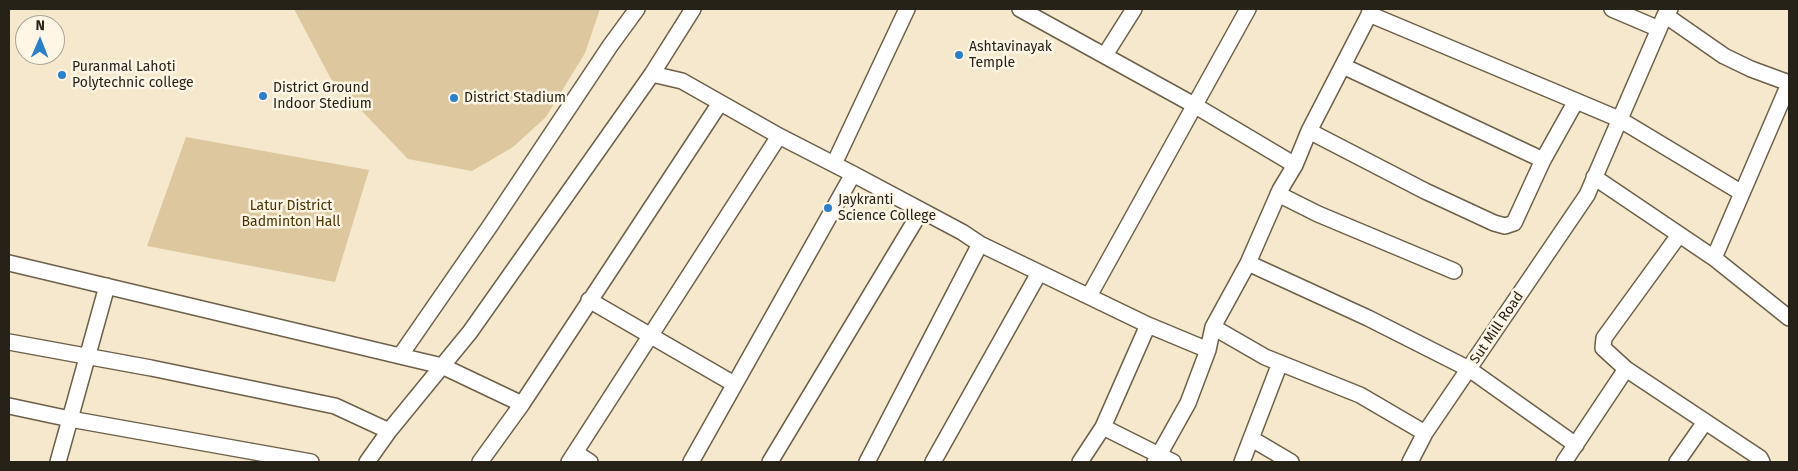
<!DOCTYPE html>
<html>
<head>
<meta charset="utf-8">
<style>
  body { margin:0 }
  #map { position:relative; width:1798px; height:471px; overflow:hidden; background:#f6e8cd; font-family:"Fira Sans",sans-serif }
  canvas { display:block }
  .frame { position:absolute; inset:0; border:10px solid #272218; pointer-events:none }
  .north { position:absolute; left:15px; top:15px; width:50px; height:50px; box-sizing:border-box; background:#fff6e6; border:1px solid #a9a194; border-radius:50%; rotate:1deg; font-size:14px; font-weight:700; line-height:20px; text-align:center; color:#272218 }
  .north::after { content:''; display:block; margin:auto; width:18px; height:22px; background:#2881ce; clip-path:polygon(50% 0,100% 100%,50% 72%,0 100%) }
</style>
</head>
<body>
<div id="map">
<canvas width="1798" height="471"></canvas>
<div class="frame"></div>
<div class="north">N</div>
</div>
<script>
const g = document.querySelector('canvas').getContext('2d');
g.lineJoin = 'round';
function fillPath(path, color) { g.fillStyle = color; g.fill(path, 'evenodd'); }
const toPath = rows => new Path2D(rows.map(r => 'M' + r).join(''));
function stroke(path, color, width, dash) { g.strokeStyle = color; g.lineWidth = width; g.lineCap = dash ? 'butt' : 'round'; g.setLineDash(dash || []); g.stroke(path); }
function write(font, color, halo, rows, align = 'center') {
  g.font = font + ' "Fira Sans",sans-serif'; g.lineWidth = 5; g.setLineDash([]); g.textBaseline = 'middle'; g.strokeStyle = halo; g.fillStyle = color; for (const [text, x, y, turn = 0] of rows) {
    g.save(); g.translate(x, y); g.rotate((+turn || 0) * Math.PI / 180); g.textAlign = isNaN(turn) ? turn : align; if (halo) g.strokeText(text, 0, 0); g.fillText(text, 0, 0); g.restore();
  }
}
const green = toPath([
  [294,9,600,9,585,53,546,117,513,147,472,171,408,159,331,79],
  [186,137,369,170,335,282,147,246]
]);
const minor = toPath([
  [1020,9,1194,105,1295,165],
  [1612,9,1659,29],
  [1369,14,1619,119,1742,193],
  [1665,15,1724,56,1751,69,1789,83],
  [1105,55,1134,9],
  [652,74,682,81,779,136,853,174,962,232,980,244,1148,325,1208,350],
  [1309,131,1425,191,1494,223,1505,226,1514,223,1543,160,1343,66],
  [1543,160,1576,101],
  [834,164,907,9],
  [1594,177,1714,258,1789,318],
  [1278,194,1318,214,1454,271],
  [1714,258,1789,84],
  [9,263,442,366,522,404,720,103],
  [1248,263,1368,318,1469,369,1576,445],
  [107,286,70,419,311,462],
  [1089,296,1248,9],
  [589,300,734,384],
  [1213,327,1265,357,1360,395,1425,433],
  [9,342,151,368,335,406,389,431],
  [400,356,490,226,610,46,637,9],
  [1626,369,1603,348,1604,338,1679,235],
  [9,406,70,419,58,462],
  [1103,427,1173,462],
  [1252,439,1291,462],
  [576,453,590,462],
  [367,462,389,431,470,332,652,74,693,9],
  [480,462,522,404],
  [569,462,779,136],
  [691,462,853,174],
  [770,462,921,211],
  [867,462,980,244],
  [933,462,1039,273],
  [1080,462,1103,427,1148,325],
  [1155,462,1188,403,1208,350,1213,327,1248,263,1280,190,1295,165,1309,131,1372,9],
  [1242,462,1280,363],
  [1410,462,1425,433,1587,195,1665,15,1670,9],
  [1564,462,1626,369,1760,458,1762,462],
  [1677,462,1705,422]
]);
const markers = [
  [959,55,5,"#2881ce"],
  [62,75,5,"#2881ce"],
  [263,96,5,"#2881ce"],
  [454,98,5,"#2881ce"],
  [828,208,5,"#2881ce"]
];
const poiNames = [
  ["Ashtavinayak",969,47],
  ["Temple",969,63],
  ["Puranmal Lahoti",72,67],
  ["Polytechnic college",72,83],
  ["District Ground",273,88],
  ["Indoor Stedium",273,104],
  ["District Stadium",464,98],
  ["Jaykranti",838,200],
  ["Science College",838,216]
];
const parkNames = [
  ["Latur District",291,206],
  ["Badminton Hall",291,222]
];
const streetNames = [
  ["Sut Mill Road",1497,328,-56]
];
fillPath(green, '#dcc79e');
stroke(minor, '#6c6049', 18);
stroke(minor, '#fff', 15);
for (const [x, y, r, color] of markers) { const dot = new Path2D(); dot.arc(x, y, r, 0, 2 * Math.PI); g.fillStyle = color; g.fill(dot); stroke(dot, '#fff6e6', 2); }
write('14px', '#272218', '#fff6e6', poiNames, 'left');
write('14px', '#4a3400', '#fff6e6', parkNames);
write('14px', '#272218', '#fff6e6', streetNames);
</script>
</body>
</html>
